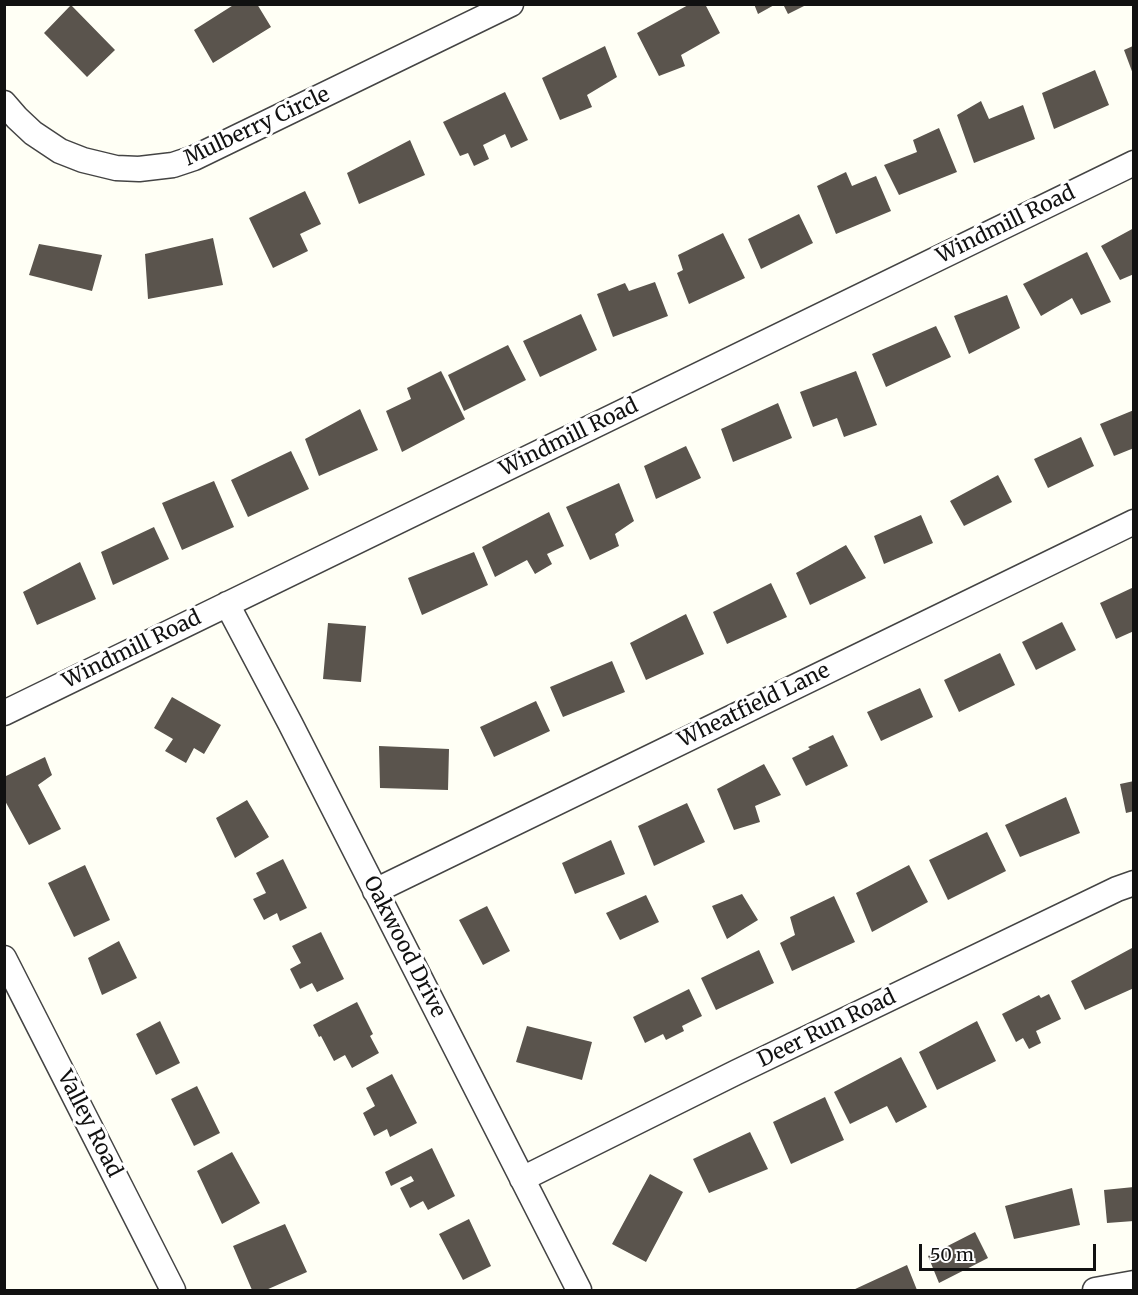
<!DOCTYPE html>
<html>
<head>
<meta charset="utf-8">
<style>
  body { margin:0 }
  #map { position:relative; width:1138px; height:1295px; overflow:hidden; background:#fffff5; font-family:Merriweather,serif }
  canvas { display:block }
  .frame { position:absolute; inset:0; border:6px solid #111; pointer-events:none }
  .scale { position:absolute; left:919px; top:1244px; width:177px; height:27px; box-sizing:border-box; border:3px solid #111; border-top:0; padding-left:8px; font-size:18px; line-height:21px; white-space:nowrap; color:#111; -webkit-text-stroke:4px #fff; paint-order:stroke }
</style>
</head>
<body>
<div id="map">
<canvas width="1138" height="1295"></canvas>
<div class="frame"></div>
<div class="scale">50 m</div>
</div>
<script>
const g = document.querySelector('canvas').getContext('2d');
g.lineJoin = 'round';
function fillPath(path, color) { g.fillStyle = color; g.fill(path, 'evenodd'); }
const toPath = rows => new Path2D(rows.map(r => 'M' + r).join(''));
function stroke(path, color, width, dash) { g.strokeStyle = color; g.lineWidth = width; g.lineCap = dash ? 'butt' : 'round'; g.setLineDash(dash || []); g.stroke(path); }
function write(font, color, halo, rows, align = 'center') {
  g.font = font + ' Merriweather,serif'; g.lineWidth = 6; g.setLineDash([]); g.textBaseline = 'middle'; g.strokeStyle = halo; g.fillStyle = color; for (const [text, x, y, turn = 0] of rows) {
    g.save(); g.translate(x, y); g.rotate((+turn || 0) * Math.PI / 180); g.textAlign = isNaN(turn) ? turn : align; if (halo) g.strokeText(text, 0, 0); g.fillText(text, 0, 0); g.restore();
  }
}
const building = toPath([
  [235,4,257,4,271,27,213,63,194,30],
  [690,4,705,4,720,33,681,55,685,66,659,76,637,33],
  [754,4,776,4,758,14],
  [783,4,808,4,788,14],
  [71,5,115,50,87,77,44,33],
  [605,46,617,77,587,95,592,107,560,120,542,78],
  [1133,46,1133,74,1124,50],
  [1095,70,1109,105,1054,129,1042,93],
  [505,92,528,140,511,148,505,134,483,145,489,159,474,166,468,153,460,156,443,122],
  [981,101,989,119,1023,105,1035,139,974,163,957,115],
  [939,128,957,172,899,195,884,165,917,152,913,140],
  [410,140,425,175,359,204,347,173],
  [846,172,852,186,876,176,891,211,836,234,817,186],
  [305,191,321,224,300,234,308,251,273,268,249,218],
  [799,214,813,243,761,269,748,239],
  [1134,228,1134,274,1120,280,1101,246],
  [723,233,745,278,689,304,677,273,683,270,678,255],
  [213,238,223,285,148,299,145,254],
  [39,244,102,255,92,291,29,275],
  [1087,252,1111,302,1081,315,1072,298,1041,316,1023,284],
  [655,282,668,316,613,337,597,294,625,283,629,291],
  [1007,295,1020,328,969,354,954,316],
  [581,314,597,350,540,377,523,341],
  [936,326,951,357,886,387,872,354],
  [508,345,526,380,464,411,448,375],
  [441,371,465,419,402,452,386,411,411,399,407,388],
  [856,371,877,425,844,437,837,418,813,427,800,392],
  [778,403,792,438,733,462,721,429],
  [360,409,378,450,319,476,305,439],
  [1134,410,1134,448,1114,456,1100,424],
  [1081,437,1094,466,1048,488,1034,459],
  [686,446,701,478,656,499,644,466],
  [291,451,309,489,248,517,231,480],
  [998,475,1012,502,964,526,950,501],
  [214,481,234,527,182,550,162,503],
  [619,483,634,521,615,534,619,546,590,560,566,507],
  [549,512,564,546,547,554,552,564,535,574,527,560,495,577,482,547],
  [921,515,933,543,884,564,874,536],
  [154,527,169,559,113,585,101,552],
  [846,545,866,578,810,605,796,573],
  [474,552,488,585,422,615,408,578],
  [80,562,96,599,37,625,23,592],
  [771,583,787,617,727,644,713,612],
  [1134,587,1134,631,1116,639,1100,603],
  [686,614,704,654,646,680,630,643],
  [1062,622,1076,650,1036,670,1022,642],
  [328,623,366,626,361,682,323,679],
  [1000,653,1015,685,959,712,944,680],
  [612,661,625,692,563,717,550,687],
  [920,688,933,717,881,741,867,712],
  [172,697,221,725,204,754,194,748,186,763,165,751,173,739,154,728],
  [536,701,550,731,494,757,480,727],
  [833,735,848,766,806,786,792,758,810,749,808,747],
  [379,746,449,749,448,790,380,788],
  [45,757,52,775,38,785,61,829,29,845,4,799,4,777],
  [764,764,781,795,755,806,760,822,734,830,717,789],
  [1134,781,1134,811,1126,813,1120,784],
  [1066,797,1080,833,1020,857,1005,825],
  [247,800,269,837,235,858,216,818],
  [687,803,705,842,654,866,638,826],
  [987,832,1006,871,948,900,929,860],
  [611,840,625,874,575,894,562,863],
  [283,859,307,908,280,921,277,913,264,920,253,899,266,893,256,873],
  [85,865,110,920,74,937,48,883],
  [909,865,928,902,872,932,856,893],
  [742,894,758,920,727,939,712,906],
  [646,895,659,922,620,940,606,913],
  [834,896,855,942,792,971,780,943,795,935,790,917],
  [487,906,510,951,483,965,459,920],
  [321,932,344,979,317,992,312,983,300,989,290,969,301,963,292,946],
  [119,941,137,978,102,995,88,958],
  [1132,948,1134,951,1134,988,1085,1010,1071,981],
  [759,950,774,983,716,1010,701,978],
  [689,989,702,1016,682,1026,684,1031,666,1040,663,1034,645,1043,633,1017],
  [1049,994,1061,1019,1036,1031,1041,1043,1029,1049,1023,1038,1016,1042,1002,1014,1039,995,1041,998],
  [357,1002,373,1034,370,1036,379,1053,352,1068,345,1055,334,1061,321,1036,319,1037,313,1025],
  [160,1021,180,1063,156,1075,136,1034],
  [977,1021,996,1061,937,1090,919,1052],
  [527,1026,592,1042,582,1080,516,1062],
  [901,1057,927,1107,896,1123,887,1106,850,1124,834,1092],
  [392,1074,417,1123,390,1137,387,1129,374,1136,363,1113,375,1106,366,1088],
  [197,1086,220,1133,194,1146,171,1099],
  [825,1097,844,1140,791,1164,773,1122],
  [750,1132,768,1169,709,1193,693,1159],
  [432,1148,455,1196,428,1210,423,1201,410,1208,400,1188,414,1181,411,1176,391,1186,385,1172],
  [232,1152,260,1203,222,1224,197,1171],
  [650,1174,683,1192,646,1262,612,1244],
  [1134,1187,1134,1221,1107,1223,1104,1190],
  [1072,1188,1080,1225,1014,1239,1005,1206],
  [469,1219,491,1266,463,1280,439,1234],
  [285,1224,307,1272,266,1290,252,1290,233,1246],
  [975,1232,988,1258,939,1283,928,1256],
  [907,1265,917,1290,853,1290]
]);
const minor = toPath([
  [4,103,17,118,33,133,60,151,83,160,116,168,139,169,173,165,194,158,511,4],
  [227,604,290,723,579,1290],
  [4,713,1134,163],
  [375,891,1134,522],
  [4,958,173,1290],
  [522,1179,737,1072,1117,889,1134,883],
  [1095,1290,1134,1283]
]);
const streetNames = [
  ["Mulberry Circle",257,127,-25],
  ["Windmill Road",1006,225,-26],
  ["Windmill Road",569,438,-26],
  ["Windmill Road",132,650,-26],
  ["Wheatfield Lane",754,706,-26],
  ["Oakwood Drive",404,947,63],
  ["Deer Run Road",827,1029,-26],
  ["Valley Road",89,1124,63]
];
fillPath(building, '#5a544d');
stroke(minor, '#444', 27);
stroke(minor, '#fff', 24);
write('21px', '#111', '#fff', streetNames);
</script>
</body>
</html>
